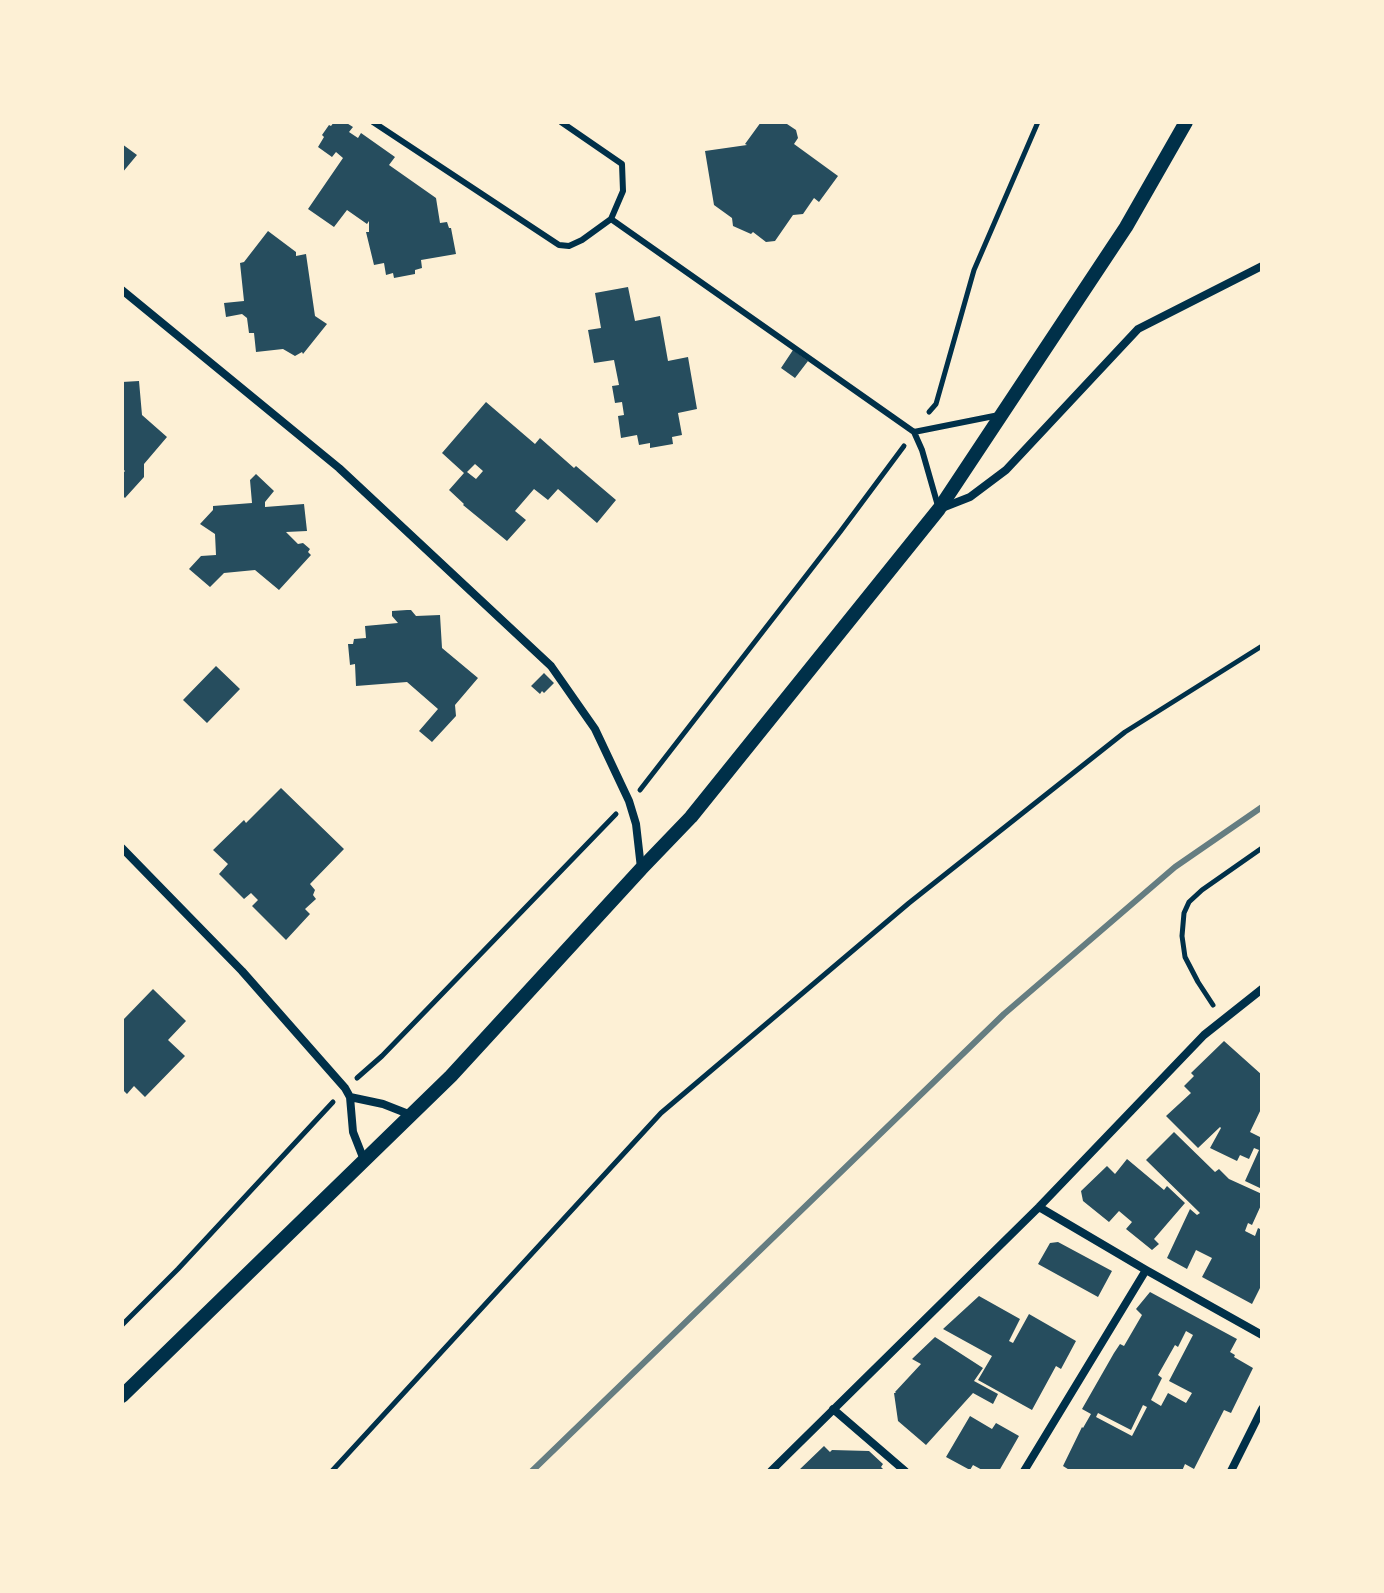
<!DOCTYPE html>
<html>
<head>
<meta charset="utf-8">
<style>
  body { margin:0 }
  #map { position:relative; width:1384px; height:1593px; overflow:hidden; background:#fdf0d5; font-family:Montserrat,sans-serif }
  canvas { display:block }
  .frame { position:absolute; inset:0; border:124px solid #fdf0d5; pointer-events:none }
</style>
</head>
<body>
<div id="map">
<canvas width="1384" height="1593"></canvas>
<div class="frame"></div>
</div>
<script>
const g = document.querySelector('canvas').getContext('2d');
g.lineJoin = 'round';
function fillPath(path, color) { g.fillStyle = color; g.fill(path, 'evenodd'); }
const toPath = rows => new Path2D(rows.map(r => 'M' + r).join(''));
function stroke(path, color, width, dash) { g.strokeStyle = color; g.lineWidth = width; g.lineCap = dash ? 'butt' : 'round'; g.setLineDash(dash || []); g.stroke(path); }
const building = toPath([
  [334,122,345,122,353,127,349,132,358,138,361,133,395,157,389,165,436,198,440,223,447,222,449,228,451,228,456,254,421,260,422,268,415,270,415,274,394,278,393,273,386,275,384,263,374,265,366,232,369,232,369,221,367,224,347,210,334,227,308,209,343,158,336,152,332,157,318,147,324,137,322,135,329,125,331,126],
  [761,122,784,122,796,130,798,138,794,144,838,176,819,202,814,198,803,214,793,215,775,241,766,242,753,232,751,234,733,226,732,218,714,205,705,151,747,145,745,144],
  [122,144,137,155,122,173],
  [268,231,296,252,296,256,306,254,315,316,327,324,303,354,302,352,295,356,283,349,256,352,254,333,249,333,247,318,242,314,226,317,224,303,244,301,240,263,244,262],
  [628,287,635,321,660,316,668,361,688,357,697,409,678,413,682,435,672,437,673,444,650,448,650,443,639,445,637,435,621,438,618,416,624,415,622,402,615,403,612,386,619,385,614,360,594,363,588,330,601,328,595,293],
  [793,350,808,361,795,378,781,368],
  [139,381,142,415,167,437,144,464,144,477,125,498,122,495,122,474,125,471,122,468,122,382],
  [486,402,535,444,540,438,574,468,576,466,616,500,597,523,558,489,548,500,534,489,515,511,526,520,507,541,463,505,464,504,449,490,464,473,442,453],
  [475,464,483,471,476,479,467,472],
  [256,474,274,491,265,502,265,507,304,504,307,531,286,532,298,544,303,543,310,549,308,552,311,555,279,590,255,570,224,573,210,587,189,569,201,556,216,555,215,534,200,524,213,510,213,506,252,503,250,480],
  [407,610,411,610,416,616,440,615,442,648,478,678,455,705,456,716,432,742,419,731,438,709,407,682,356,686,355,664,350,665,348,644,353,644,354,639,366,638,365,626,398,623,392,616,392,611],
  [216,666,240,689,207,723,183,700],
  [544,673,554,683,544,693,542,691,540,694,531,686],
  [281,788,344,849,310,884,315,890,313,895,316,899,305,909,310,914,286,940,252,906,258,900,251,893,244,899,219,874,228,864,213,850,244,820,246,823],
  [153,989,186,1021,168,1040,185,1056,145,1097,134,1086,127,1094,122,1089,122,1021],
  [1224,1041,1262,1075,1262,1107,1250,1132,1262,1138,1262,1189,1245,1181,1259,1150,1254,1148,1249,1159,1240,1155,1237,1161,1210,1148,1221,1128,1220,1127,1198,1148,1166,1116,1191,1093,1184,1086,1194,1076,1191,1073],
  [1174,1132,1215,1172,1219,1169,1229,1179,1262,1194,1262,1203,1252,1225,1248,1223,1245,1231,1255,1236,1258,1228,1262,1230,1262,1289,1260,1288,1252,1304,1202,1277,1212,1258,1196,1250,1187,1269,1167,1258,1190,1209,1197,1215,1200,1213,1146,1160],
  [1127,1159,1164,1190,1167,1186,1185,1203,1154,1239,1159,1244,1152,1250,1126,1229,1132,1222,1119,1211,1109,1222,1083,1201,1081,1191,1107,1166,1115,1174],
  [1058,1242,1112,1271,1098,1297,1038,1264,1050,1243],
  [1150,1292,1237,1339,1230,1352,1235,1355,1234,1357,1253,1368,1231,1413,1224,1410,1194,1469,1185,1464,1182,1471,1071,1471,1063,1466,1082,1427,1083,1428,1091,1414,1082,1409,1114,1353,1120,1344,1124,1346,1142,1315,1136,1309],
  [1186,1331,1193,1335,1169,1381,1192,1393,1186,1403,1168,1393,1161,1406,1151,1400,1162,1378,1158,1375,1175,1345,1178,1347],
  [1143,1405,1147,1407,1132,1436,1096,1417,1098,1413,1131,1430],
  [979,1296,1020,1319,1009,1341,1013,1343,1029,1314,1076,1341,1061,1369,1056,1366,1032,1410,978,1380,992,1356,943,1329],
  [935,1337,983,1368,974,1381,998,1394,993,1404,973,1393,926,1445,898,1421,894,1393,896,1393,895,1392,921,1364,912,1359],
  [970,1416,992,1429,996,1423,1019,1436,999,1471,984,1471,973,1465,970,1470,946,1457],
  [824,1446,830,1452,832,1450,869,1451,883,1464,881,1467,885,1471,798,1471]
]);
const path = toPath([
  [929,412,936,404,974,270,1038,122],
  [640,790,840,532,904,446],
  [1213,1005,1198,982,1185,957,1182,936,1184,913,1189,902,1202,890,1262,848],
  [357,1078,382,1056,616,814],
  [122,1325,178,1269,333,1102],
  [332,1471,661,1113,909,903,1125,732,1262,646]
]);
const service = toPath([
  [373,122,559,245,569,246,582,240,611,219,623,191,622,164,561,122],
  [611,219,914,432,922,450,938,506],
  [914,432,999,415]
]);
const minor = toPath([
  [122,290,339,468,551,666,595,729,629,801,636,824,641,868],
  [942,508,970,497,1006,470,1138,329,1262,266],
  [122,848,242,971,345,1088,350,1097,353,1132,364,1160],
  [350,1097,383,1104,411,1115],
  [1039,1207,1146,1270,1262,1335],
  [833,1409,905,1471],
  [771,1471,1039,1207,1204,1035,1262,989],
  [1024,1471,1146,1270],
  [1231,1471,1262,1409]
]);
const tertiary = toPath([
  [122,1396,451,1076,641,869,691,817,939,509,1126,227,1186,122]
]);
const rail = toPath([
  [532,1471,1004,1014,1175,867,1262,807]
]);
fillPath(building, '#264d5e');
stroke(path, '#003049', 5);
stroke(service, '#003049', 6);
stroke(minor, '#003049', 8);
stroke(tertiary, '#003049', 14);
stroke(rail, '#657d81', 6);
</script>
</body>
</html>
